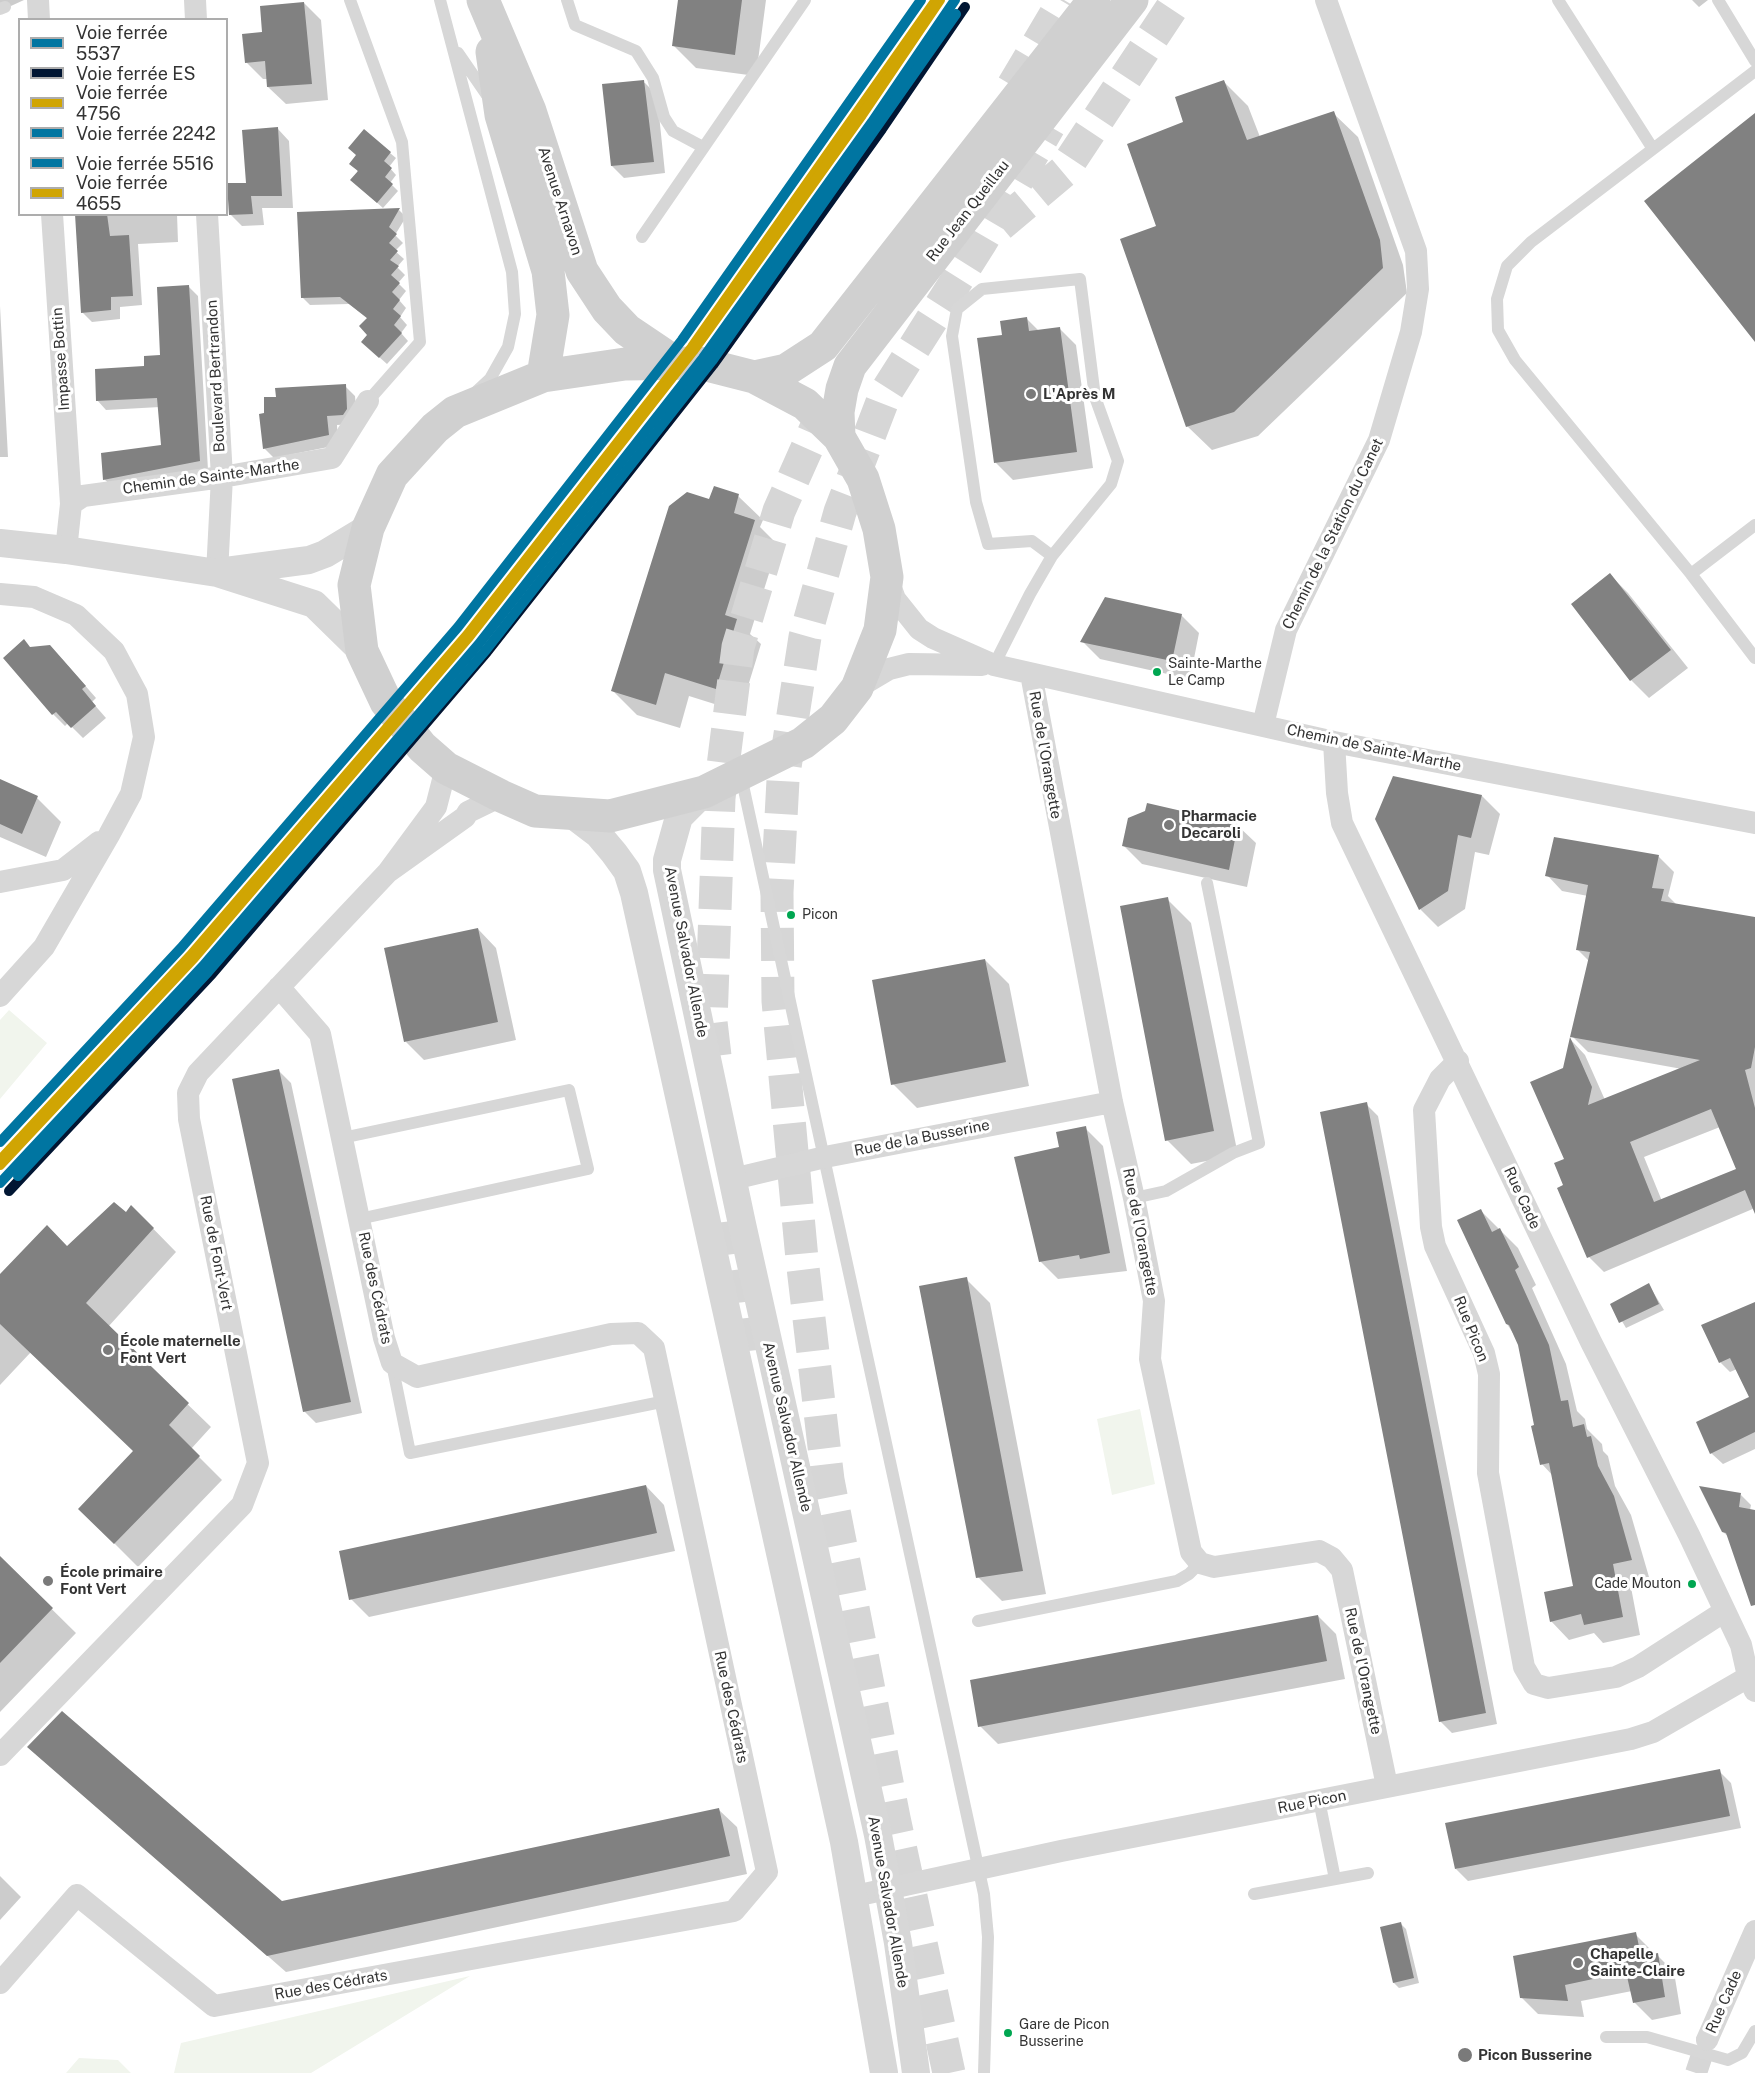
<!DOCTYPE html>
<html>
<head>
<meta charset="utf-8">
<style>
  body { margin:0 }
  #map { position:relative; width:1755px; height:2073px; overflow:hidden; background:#fff; font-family:"Public Sans",sans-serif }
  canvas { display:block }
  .legend { position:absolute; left:18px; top:18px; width:210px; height:198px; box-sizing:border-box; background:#fff; border:2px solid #adadad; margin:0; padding:8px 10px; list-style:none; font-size:18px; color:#333 }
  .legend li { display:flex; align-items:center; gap:12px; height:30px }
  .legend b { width:30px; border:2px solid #adadad }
</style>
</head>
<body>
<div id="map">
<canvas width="1755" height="2073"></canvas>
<ul class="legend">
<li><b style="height:8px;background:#0075a1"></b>Voie ferrée 5537</li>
<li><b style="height:8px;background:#011633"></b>Voie ferrée ES</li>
<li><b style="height:8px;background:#d0a503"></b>Voie ferrée 4756</li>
<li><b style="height:8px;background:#0075a1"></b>Voie ferrée 2242</li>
<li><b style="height:8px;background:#0075a1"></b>Voie ferrée 5516</li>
<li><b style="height:8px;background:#d0a503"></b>Voie ferrée 4655</li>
</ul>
</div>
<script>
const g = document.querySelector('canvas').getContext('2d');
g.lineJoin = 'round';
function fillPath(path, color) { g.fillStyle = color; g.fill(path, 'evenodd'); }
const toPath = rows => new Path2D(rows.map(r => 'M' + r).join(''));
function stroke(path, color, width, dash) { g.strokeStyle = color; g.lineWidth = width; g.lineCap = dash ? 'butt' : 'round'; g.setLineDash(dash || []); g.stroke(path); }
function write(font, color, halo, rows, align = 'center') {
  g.font = font + ' "Public Sans",sans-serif'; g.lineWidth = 6; g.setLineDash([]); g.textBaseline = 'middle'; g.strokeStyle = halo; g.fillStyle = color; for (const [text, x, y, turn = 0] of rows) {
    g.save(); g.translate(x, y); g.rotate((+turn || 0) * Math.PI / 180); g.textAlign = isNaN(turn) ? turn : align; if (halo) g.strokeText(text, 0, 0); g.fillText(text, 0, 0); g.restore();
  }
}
const green = toPath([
  [9,1010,47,1043,0,1099,0,1020],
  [1140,1409,1155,1484,1112,1495,1097,1419],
  [470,1976,311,2073,174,2073,181,2043],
  [79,2058,118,2060,131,2073,66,2073]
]);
const shadow = toPath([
  [0,0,24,0,0,11],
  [684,0,766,0,756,76,696,68,674,46],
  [1692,0,1708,0,1699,7],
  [304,3,321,20,328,100,286,104,268,87,268,79,263,79,246,62,264,33],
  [1224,82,1248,106,1260,137,1333,113,1358,137,1403,265,1407,293,1258,436,1212,450,1187,426,1185,123],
  [645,83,657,95,665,173,624,178,612,166,604,85],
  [278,129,289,141,293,208,262,208,264,225,242,226,230,214],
  [390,153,396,158,389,167,396,175,390,183,398,191,383,208,357,185,358,155],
  [399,210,406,217,395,235,403,243,395,251,404,259,397,267,405,275,398,283,406,291,399,300,406,308,400,317,407,325,401,333,408,341,387,364,370,349,368,319,349,304,310,305,302,297],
  [76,214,177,214,178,242,138,244,142,305,120,307,120,319,92,322,82,312],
  [188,286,198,296,208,470,114,488,104,479,163,446,160,407,106,410,97,400,161,356],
  [0,306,8,457,0,457],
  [1027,319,1039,331,1059,328,1076,345,1093,468,1013,480,996,463,1004,336],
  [345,386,355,396,357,419,353,424,337,425,338,445,274,458,264,448,266,415,278,398],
  [738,496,763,520,760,527,778,545,750,634,761,644,740,712,689,696,680,728,637,715,613,691,710,501],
  [1610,575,1628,593,1688,668,1649,698,1631,680],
  [1181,615,1199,633,1190,679,1100,659,1082,641],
  [31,649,62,659,96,698,92,702,106,718,83,738,68,723,65,726,53,714,5,658],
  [0,781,37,798,61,822,46,857,0,837],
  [1482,796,1500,814,1489,855,1475,852,1465,909,1438,927,1420,909,1377,819],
  [1237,825,1256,843,1247,887,1142,864,1124,846],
  [1658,856,1674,872,1668,896,1678,906,1755,919,1755,1208,1604,1272,1589,1257,1565,1186,1564,1069,1571,1040,1585,1055,1605,1100,1682,1069,1588,1052,1572,1036,1589,961,1577,949,1588,896,1562,891,1547,875],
  [1720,1127,1738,1170,1662,1201,1644,1157],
  [1167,899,1191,923,1238,1155,1191,1164,1167,1140],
  [478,929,496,948,516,1040,424,1060,406,1042],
  [985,960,1009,984,1029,1086,917,1108,893,1084],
  [279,1071,291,1083,362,1413,316,1423,304,1411],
  [1366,1104,1378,1116,1497,1724,1452,1733,1440,1721],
  [1085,1128,1103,1146,1127,1271,1058,1279,1040,1261,1060,1148],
  [132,1207,176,1252,108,1327,211,1427,191,1449,222,1480,138,1567,80,1509,135,1451,31,1352,0,1385,0,1277,68,1247,126,1214],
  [1481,1211,1518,1248,1536,1285,1532,1288,1566,1364,1577,1411,1585,1419,1587,1429,1602,1444,1603,1451,1608,1456,1615,1486,1631,1515,1649,1577,1630,1582,1640,1635,1603,1643,1594,1633,1569,1640,1551,1621,1575,1587,1553,1476,1542,1464,1520,1344,1507,1324],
  [966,1279,990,1303,1046,1594,1002,1601,978,1577],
  [1649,1285,1664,1310,1626,1328,1612,1304],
  [1755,1303,1755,1395,1737,1369,1730,1372,1720,1362],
  [1755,1401,1755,1449,1723,1464,1711,1453],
  [646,1486,664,1505,675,1551,369,1617,351,1599],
  [1741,1495,1751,1505,1750,1510,1755,1511,1755,1597,1730,1538,1723,1532],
  [0,1558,76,1633,0,1712],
  [1318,1616,1336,1634,1345,1679,998,1744,980,1726],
  [29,1747,281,1903,719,1810,737,1827,747,1874,286,1972],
  [1719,1771,1731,1783,1741,1828,1468,1881,1456,1869],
  [0,1876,21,1897,0,1920],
  [1401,1924,1406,1929,1419,1983,1399,1988,1394,1983],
  [1635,1934,1652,1951,1653,1956,1657,1955,1674,1972,1681,2014,1652,2020,1635,2003,1632,1991,1581,2001,1584,2017,1538,2014,1521,1997]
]);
const building = toPath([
  [678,0,742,0,735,55,672,46],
  [304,2,312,84,267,87,265,61,245,63,242,34,262,32,260,6],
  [644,80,654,162,611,166,602,84],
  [1224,80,1247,140,1334,111,1380,240,1383,268,1234,412,1186,427,1120,239,1156,226,1127,144,1183,122,1175,97],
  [1755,113,1755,342,1644,201],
  [278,127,282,196,251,196,253,214,229,215,227,183,246,183,242,130],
  [364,129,391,152,384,161,392,168,385,177,393,184,377,203,350,180,358,171,349,164,356,155,348,148],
  [400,208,389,227,397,234,389,243,398,251,390,260,399,266,391,275,400,283,392,292,400,300,393,309,401,316,394,325,402,333,379,358,361,342,367,335,359,326,367,318,340,297,301,298,297,212],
  [75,214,107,214,110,236,129,235,133,296,111,297,111,310,81,313],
  [189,285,200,461,103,480,101,453,161,445,157,398,96,401,95,369,144,366,144,356,160,355,157,287],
  [1027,317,1029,331,1060,327,1077,452,994,463,977,338,1002,335,1000,321],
  [346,384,347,409,343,415,327,416,329,435,263,449,259,414,264,413,264,397,276,397,275,388],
  [714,486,739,494,734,513,755,520,725,615,737,619,716,689,665,673,656,705,611,691,669,506,687,492,709,499],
  [1610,573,1671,650,1630,681,1571,604],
  [1105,597,1182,614,1172,661,1080,642],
  [24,639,30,647,50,645,86,686,82,689,96,706,71,728,56,712,52,715,3,658],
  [1393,776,1482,795,1471,838,1458,835,1448,891,1419,910,1375,819],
  [0,779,38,796,22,834,0,824],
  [1147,803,1238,824,1229,870,1122,846,1128,818,1145,811],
  [1554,837,1659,855,1652,888,1664,889,1661,901,1755,917,1755,1047,1751,1068,1745,1070,1755,1108,1755,1214,1745,1190,1587,1258,1557,1188,1563,1185,1554,1163,1564,1159,1530,1082,1563,1068,1570,1037,1592,1087,1588,1105,1700,1060,1570,1037,1590,952,1576,950,1588,885,1545,876],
  [1711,1109,1736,1169,1654,1202,1630,1142],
  [1168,897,1214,1131,1165,1141,1120,906],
  [478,928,498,1022,404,1042,384,948],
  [985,959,1006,1062,891,1085,872,980],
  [279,1069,351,1402,303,1412,232,1079],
  [1367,1102,1486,1713,1439,1722,1320,1112],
  [1086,1126,1110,1253,1080,1259,1079,1255,1039,1262,1014,1157,1059,1147,1056,1132],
  [114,1202,126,1212,131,1205,154,1228,86,1303,189,1403,169,1425,200,1456,114,1544,78,1509,133,1451,0,1324,0,1274,47,1225,67,1246],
  [1481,1209,1492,1232,1500,1228,1519,1267,1515,1270,1549,1345,1561,1401,1568,1400,1573,1427,1584,1424,1587,1437,1591,1436,1598,1466,1614,1496,1632,1560,1613,1564,1623,1617,1584,1625,1581,1614,1550,1622,1544,1592,1573,1586,1549,1463,1540,1465,1531,1426,1534,1425,1518,1345,1509,1325,1506,1324,1457,1220],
  [967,1277,1023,1571,976,1578,919,1286],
  [1649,1283,1659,1304,1619,1323,1610,1304],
  [1755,1302,1755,1432,1710,1454,1696,1422,1749,1397,1730,1358,1719,1363,1701,1325],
  [646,1485,657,1533,349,1600,339,1551],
  [1699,1486,1741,1493,1739,1507,1755,1510,1755,1605,1751,1606,1726,1533,1722,1532],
  [0,1556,53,1608,0,1663],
  [1318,1615,1327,1661,978,1727,970,1680],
  [62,1711,282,1901,719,1808,730,1856,267,1956,27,1747],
  [1720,1769,1730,1816,1455,1869,1445,1823],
  [1401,1922,1414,1978,1393,1983,1380,1927],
  [1636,1932,1641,1956,1658,1953,1665,1997,1633,2003,1626,1972,1565,1985,1568,2001,1520,1998,1513,1956]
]);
const minorTunnel = toPath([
  [1696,2073,1707,2040]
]);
const motorwayTunnel = toPath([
  [1013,86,1064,0],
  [1000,225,1063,172,1177,0],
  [715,1056,711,1022,719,798,738,647,779,511,831,394],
  [732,1221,748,1357],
  [949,2073,894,1818,828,1480,802,1259,778,1001,777,892,783,780,805,637,840,512,886,392,981,242,1049,126]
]);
const service = toPath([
  [350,0,402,142,420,342,368,401],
  [440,0,512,272,515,314,508,347,490,379,476,392],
  [567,0,575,25,636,51,653,78,664,117,673,131,703,147],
  [1558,0,1653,149,1531,242,1507,266,1497,299,1498,330,1515,360,1691,574],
  [1718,0,1755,61],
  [0,9,5,7],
  [458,53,489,98],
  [1653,149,1755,71],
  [642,237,805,0],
  [1755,525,1691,574,1755,658],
  [994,665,1030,594,1052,556,1111,484,1118,461,1095,397,1080,279,982,289,957,309,952,336,976,502,988,544,1032,541,1052,556],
  [741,776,984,1894,988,1937,984,2073],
  [342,1138,569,1090,588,1169,359,1219],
  [1134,1198,1166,1191,1233,1153,1259,1143,1207,883],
  [392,1364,410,1453,666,1401],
  [978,1621,1177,1581,1189,1574,1200,1563],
  [1319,1800,1335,1879],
  [1254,1894,1368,1873],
  [1606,2037,1647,2037,1728,2060,1742,2053,1755,2031]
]);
const minor = toPath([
  [38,0,39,20],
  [195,0,196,20],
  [52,214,71,504],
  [207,214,222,477,217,573],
  [66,550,71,504,83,496,222,477,332,458,368,401],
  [888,580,895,599,919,629,933,638,994,665,1334,742,1755,823],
  [0,594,34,597,76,615,114,651,137,694,144,737,131,794,109,835,44,947,0,996],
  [1031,674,1112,1102,1134,1198,1154,1301,1150,1359,1191,1552,1200,1563,1214,1567,1319,1551,1332,1558,1342,1570,1387,1786],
  [857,688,889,669,909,664,982,665],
  [1263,725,1286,630,1379,440,1411,332,1418,289,1416,251,1326,0],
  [1334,742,1337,793,1342,823,1591,1342,1689,1535,1741,1645,1748,1676,1755,1691],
  [446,768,436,807,388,872,465,817,468,812,501,796],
  [0,882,63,870,99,842],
  [1458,1061,1440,1079,1424,1110,1431,1227,1435,1246,1484,1353,1489,1374,1488,1473,1524,1667,1534,1684,1548,1688,1616,1677,1638,1667,1725,1611],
  [733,1179,825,1157,1112,1102],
  [0,1755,242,1505,258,1463,189,1119,188,1093,198,1073,388,872],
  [855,1896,1061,1851,1631,1739,1653,1732,1755,1673],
  [0,1983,77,1895,214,2006,734,1911,767,1872,654,1348,638,1333,611,1334,417,1377,392,1363,384,1338,320,1034,279,987],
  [1707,2040,1755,1931]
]);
const tertiary = toPath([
  [0,543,66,550,217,573,314,604,362,651],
  [226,571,309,560,325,554,368,528],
  [704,792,679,817,667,860,667,870,742,1224,878,1835,898,1943,916,2073],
  [573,815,598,834,614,853,627,871,634,893,844,1842,884,2073]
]);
const secondary = toPath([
  [483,0,530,111,582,271,607,309,627,330,676,363],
  [492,52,501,115,548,271,553,315,543,376],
  [699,363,754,377,805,404,839,437,863,479,879,529,887,577,880,630,857,688,833,719,803,743,704,792,610,816,535,811,501,796,446,768,422,747,386,702,362,651,354,585,368,528,392,475,435,428,455,412,543,376,625,364,699,363],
  [754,377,786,370,823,346,1094,0],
  [839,437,838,412,842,389,850,366,1132,0]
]);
const rail1 = toPath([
  [0,1183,203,966,478,645,703,358,872,122,955,0]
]);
const rail2 = toPath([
  [9,1191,212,974,487,652,713,365,882,129,965,7]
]);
const rail3 = toPath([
  [0,1160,190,956,467,635,692,347,936,0]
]);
const rail4 = toPath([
  [0,1142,181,948,458,627,682,340,921,0]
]);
const rail5 = toPath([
  [18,1176,208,972,486,650,712,361,956,14]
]);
const rail6 = toPath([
  [0,1165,194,958,469,637,693,351,862,115,940,0]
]);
const markers = [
  [1031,394,6,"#7a7a7a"],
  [1157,672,5,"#00a651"],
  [1169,825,6,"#7a7a7a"],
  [791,915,5,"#00a651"],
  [108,1350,6,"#7a7a7a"],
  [48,1581,6,"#7a7a7a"],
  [1692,1584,5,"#00a651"],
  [1578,1963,6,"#7a7a7a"],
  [1008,2033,5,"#00a651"],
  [1465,2055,8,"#7a7a7a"]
];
const busNames = [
  ["Sainte-Marthe",1168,664],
  ["Le Camp",1168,681],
  ["Picon",802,915],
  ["Cade Mouton",1681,1584,"right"],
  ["Gare de Picon",1019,2025],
  ["Busserine",1019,2042]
];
const streetNames = [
  ["Avenue Arnavon",560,201,72],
  ["Rue Jean Queillau",968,211,-52],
  ["Impasse Bottin",61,359,-94],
  ["Boulevard Bertrandon",216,376,-93],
  ["Chemin de Sainte-Marthe",211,477,-8],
  ["Chemin de la Station du Canet",1333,534,-64],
  ["Chemin de Sainte-Marthe",1374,748,12],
  ["Rue de l'Orangette",1045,755,80],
  ["Avenue Salvador Allende",686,952,79],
  ["Rue de la Busserine",922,1138,-11],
  ["Rue Cade",1522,1198,65],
  ["Rue de l'Orangette",1140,1232,79],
  ["Rue de Font-Vert",216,1253,79],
  ["Rue des Cédrats",375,1288,78],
  ["Rue Picon",1471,1329,68],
  ["Avenue Salvador Allende",787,1427,77],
  ["Rue de l'Orangette",1363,1671,78],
  ["Rue des Cédrats",731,1707,78],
  ["Rue Picon",1312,1802,-11],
  ["Avenue Salvador Allende",888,1902,80],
  ["Rue des Cédrats",331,1985,-10],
  ["Rue Cade",1724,2002,-66]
];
const poiNames = [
  ["L'Après M",1043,394],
  ["Pharmacie",1181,816],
  ["Decaroli",1181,833],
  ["École maternelle",120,1341],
  ["Font Vert",120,1358],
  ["École primaire",60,1572],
  ["Font Vert",60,1589],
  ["Chapelle",1590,1954],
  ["Sainte-Claire",1590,1971],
  ["Picon Busserine",1478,2055]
];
fillPath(green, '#f1f5ed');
fillPath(shadow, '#0003');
fillPath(building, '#818181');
stroke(minorTunnel, '#d6d6d6', 22, [22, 11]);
stroke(motorwayTunnel, '#d6d6d6', 33, [33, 16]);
stroke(service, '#d7d7d7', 12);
stroke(minor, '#d7d7d7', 22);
stroke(tertiary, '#d7d7d7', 28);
stroke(secondary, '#d0d0d0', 33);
stroke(rail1, '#0075a1', 10);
stroke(rail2, '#011633', 10);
stroke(rail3, '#d0a503', 10);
stroke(rail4, '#0075a1', 10);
stroke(rail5, '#0075a1', 10);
stroke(rail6, '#d0a503', 10);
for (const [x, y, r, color] of markers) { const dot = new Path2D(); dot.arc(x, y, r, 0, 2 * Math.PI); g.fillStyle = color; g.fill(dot); stroke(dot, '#fff', 2); }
write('14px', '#333', '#fff', busNames, 'left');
write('15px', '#333', '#fff', streetNames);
write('bold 15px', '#333', '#fff', poiNames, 'left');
</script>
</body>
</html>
